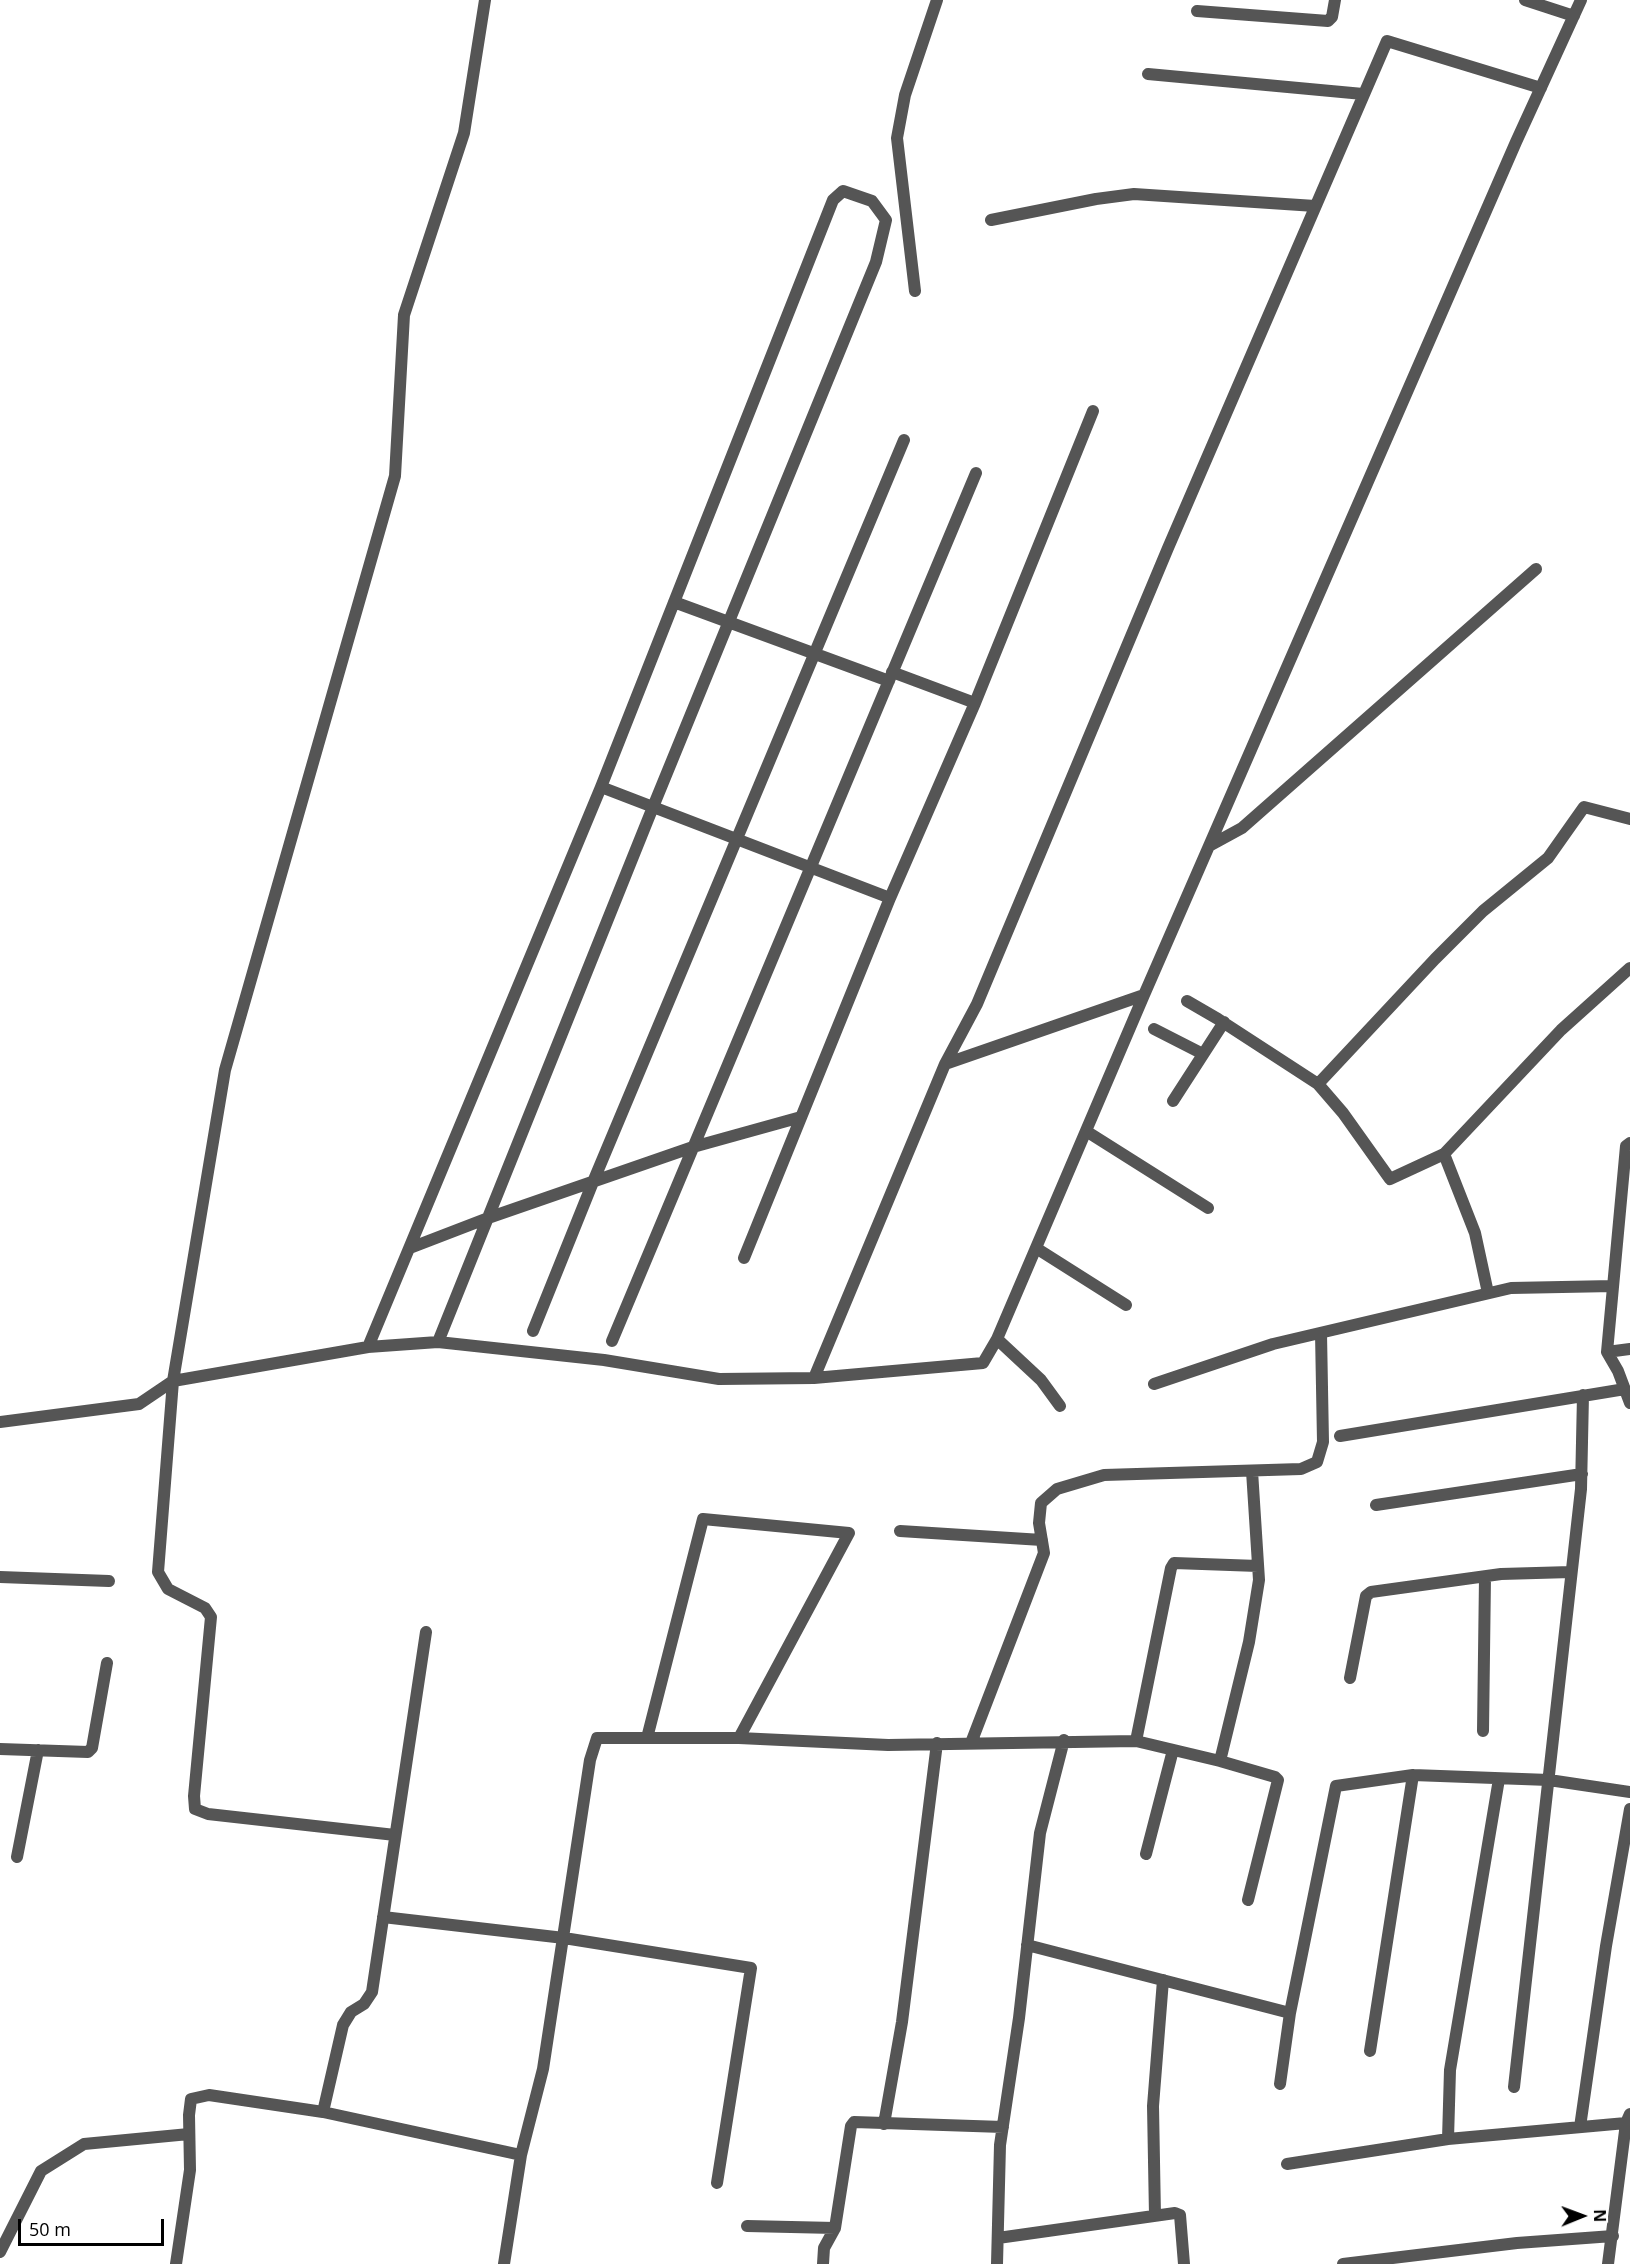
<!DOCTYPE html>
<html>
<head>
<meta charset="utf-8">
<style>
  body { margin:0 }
  #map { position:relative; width:1630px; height:2264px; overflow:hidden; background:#fff; font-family:"Open Sans",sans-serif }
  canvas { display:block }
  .north { position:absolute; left:1552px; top:2186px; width:60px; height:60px; -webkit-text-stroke:4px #fff; paint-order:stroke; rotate:89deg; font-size:16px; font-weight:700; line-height:24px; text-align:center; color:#000 }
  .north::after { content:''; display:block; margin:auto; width:21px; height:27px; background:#000; clip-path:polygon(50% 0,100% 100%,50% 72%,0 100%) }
  .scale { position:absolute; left:18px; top:2219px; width:146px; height:27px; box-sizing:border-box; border:3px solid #000; border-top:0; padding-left:8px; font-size:18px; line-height:21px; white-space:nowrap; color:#000; -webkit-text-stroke:4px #fff; paint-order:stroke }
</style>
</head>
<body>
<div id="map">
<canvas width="1630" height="2264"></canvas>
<div class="north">N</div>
<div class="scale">50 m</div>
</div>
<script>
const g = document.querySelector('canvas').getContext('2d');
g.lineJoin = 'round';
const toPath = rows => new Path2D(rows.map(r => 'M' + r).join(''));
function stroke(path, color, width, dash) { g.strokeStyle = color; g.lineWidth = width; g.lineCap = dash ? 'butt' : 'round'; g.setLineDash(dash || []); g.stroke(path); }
const street = toPath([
  [1525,0,1574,16],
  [1197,11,1328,21,1332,17,1335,0],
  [1148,74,1363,94],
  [991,220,1096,199,1134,194,1315,206],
  [915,291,897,138,905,95,937,0],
  [674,602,889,681],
  [892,672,975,703],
  [601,787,890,898],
  [1209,846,1242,828,1536,569],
  [1187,1001,1218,1019,1318,1084,1343,1113,1390,1179,1444,1154,1561,1030,1630,968],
  [1154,1029,1203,1054],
  [945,1064,1144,995],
  [1318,1084,1435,959,1483,911,1548,858,1584,807,1630,819],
  [1173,1101,1224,1022],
  [1086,1131,1208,1208],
  [1630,1143,1626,1146,1607,1352,1618,1371,1630,1403],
  [1444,1154,1475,1233,1488,1293],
  [410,1248,488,1218,693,1147,801,1117],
  [1036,1248,1126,1305],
  [744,1258,890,898,975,703,1093,411],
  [533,1331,593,1182,904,440],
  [997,1339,1041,1380,1060,1406],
  [612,1341,976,473],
  [368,1347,601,787,833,200,843,191,872,201,886,220,876,262,653,807,438,1342],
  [1607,1352,1630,1349],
  [814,1378,945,1064,977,1004,1168,548,1387,41,1541,88],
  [1154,1384,1273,1344,1511,1288,1613,1286],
  [0,1422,139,1404,173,1381,368,1347,438,1342,604,1360,719,1379,814,1378,983,1363,997,1339,1144,995,1516,142,1581,0],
  [1340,1436,1625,1389],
  [1376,1505,1582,1474],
  [900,1531,1042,1540],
  [0,1577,109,1581],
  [1350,1678,1366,1596,1371,1592,1501,1574,1571,1572],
  [1483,1731,1485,1577],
  [647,1738,703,1519,849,1533,739,1738],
  [1136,1741,1171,1568,1174,1563,1258,1566],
  [971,1743,1044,1553,1039,1523,1041,1503,1057,1489,1104,1475,1301,1469,1317,1462,1323,1442,1321,1333],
  [0,1749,88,1752,92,1748,107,1663],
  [1220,1761,1249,1642,1259,1580,1252,1471],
  [395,1835,208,1814,195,1809,194,1796,211,1617,205,1608,168,1589,158,1572,173,1381,225,1070,395,476,404,315,464,133,485,0],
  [1146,1854,1173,1750],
  [17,1857,38,1750],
  [383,1917,564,1938,751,1968,717,2183],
  [1027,1945,1290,2013],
  [1370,2051,1413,1775],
  [1280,2084,1290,2013,1336,1786,1413,1775,1549,1780,1630,1792],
  [1514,2087,1581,1489,1583,1395],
  [323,2112,343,2025,351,2012,364,2004,372,1992,426,1632],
  [884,2124,902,2022,937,1743],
  [1580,2127,1606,1946,1630,1809],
  [1448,2139,1450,2070,1499,1779],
  [1287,2164,1448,2139,1626,2123],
  [1155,2216,1153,2106,1163,1980],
  [747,2226,835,2228],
  [998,2238,1175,2213,1180,2215,1184,2264],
  [0,2252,41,2171,84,2144,189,2134],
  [176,2264,190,2170,189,2115,191,2099,209,2095,323,2112,521,2155],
  [504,2264,521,2155,543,2069,590,1760,597,1738,739,1738,888,1745,1136,1741,1220,1761,1275,1777,1278,1780,1248,1900],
  [823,2264,824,2248,835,2228,851,2126,854,2122,1003,2127],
  [997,2264,1000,2145,1019,2018,1040,1833,1064,1740],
  [1343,2264,1517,2243,1613,2236],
  [1608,2264,1626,2123,1630,2114]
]);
stroke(street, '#555', 12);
</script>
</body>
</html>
